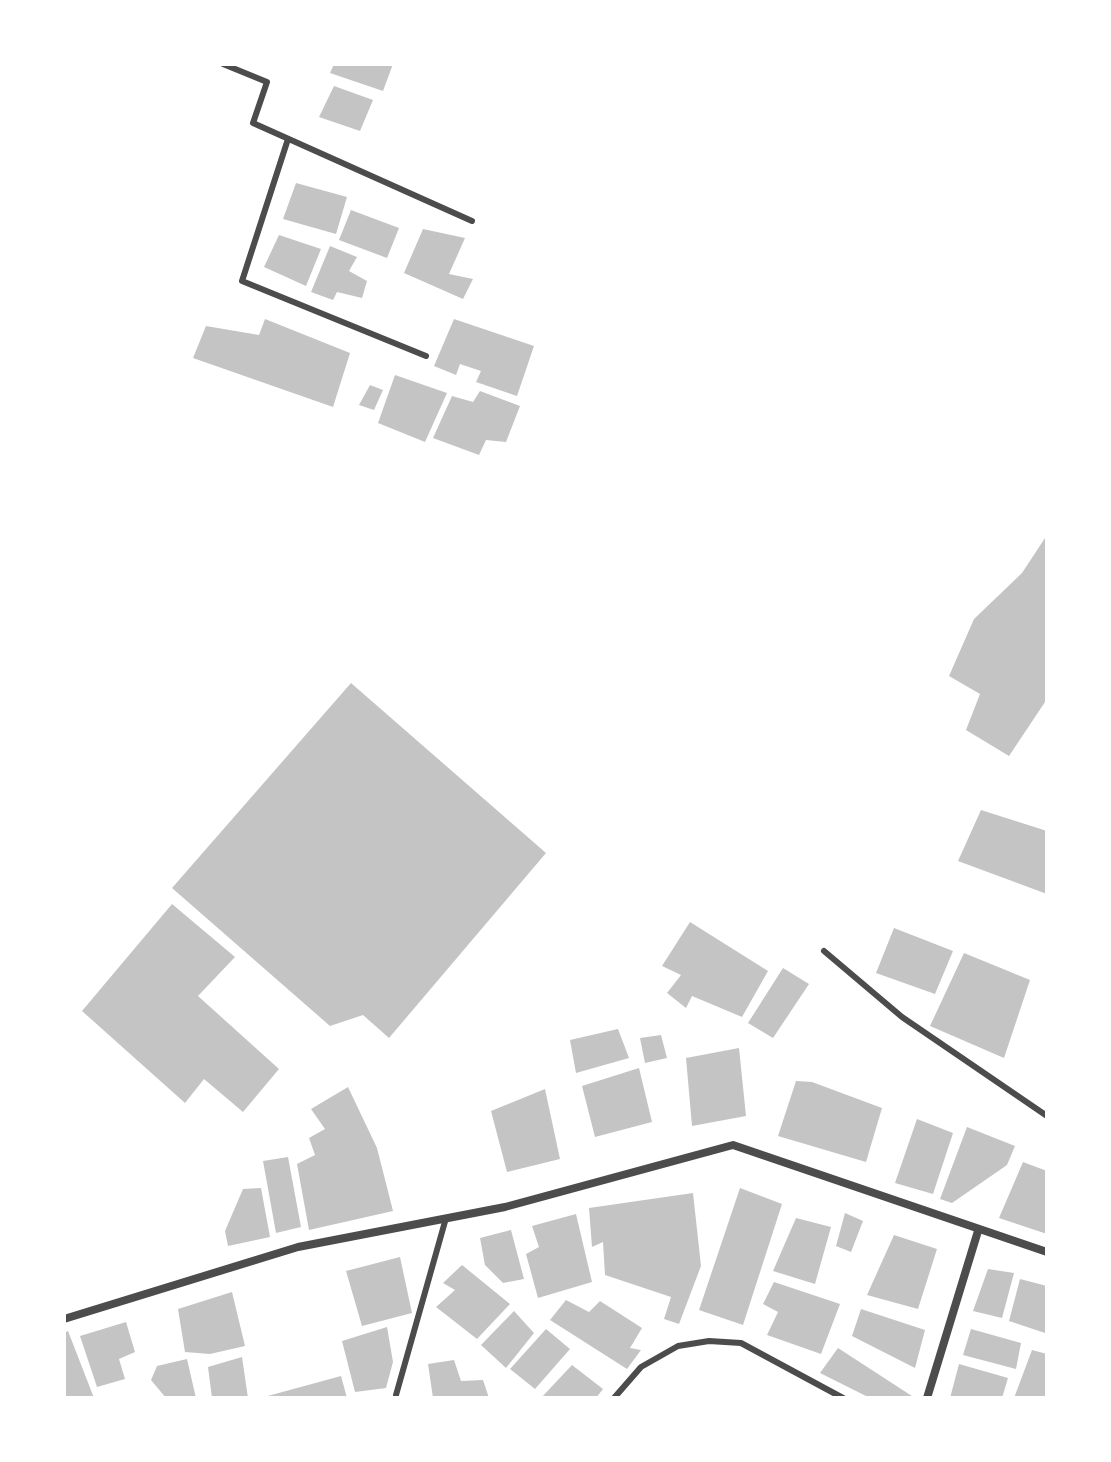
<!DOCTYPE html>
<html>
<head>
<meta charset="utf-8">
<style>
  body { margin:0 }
  #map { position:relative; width:1111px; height:1462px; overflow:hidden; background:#fff; font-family:"Asap Condensed",sans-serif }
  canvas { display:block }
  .frame { position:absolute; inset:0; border:66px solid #fff; pointer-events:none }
</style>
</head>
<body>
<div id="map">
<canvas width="1111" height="1462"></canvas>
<div class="frame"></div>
</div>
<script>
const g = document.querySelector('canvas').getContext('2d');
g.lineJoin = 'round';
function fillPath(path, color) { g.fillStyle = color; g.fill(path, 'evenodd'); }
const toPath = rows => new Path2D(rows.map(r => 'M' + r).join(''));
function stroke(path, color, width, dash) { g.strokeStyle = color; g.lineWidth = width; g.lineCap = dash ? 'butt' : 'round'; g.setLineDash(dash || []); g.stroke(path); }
const building = toPath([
  [334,64,393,64,383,91,330,73],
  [334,86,373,100,360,131,319,117],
  [296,183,347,197,336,234,283,219],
  [351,210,399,228,387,258,339,240],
  [423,229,465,238,449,274,473,279,463,299,404,273],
  [279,235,321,249,306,286,264,267],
  [330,246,357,257,349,271,367,281,362,298,337,292,333,300,311,292],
  [265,319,350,353,333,407,193,358,206,326,259,335],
  [454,319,534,346,517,396,476,382,481,371,460,364,456,375,434,366],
  [395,375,447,393,425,442,378,423],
  [370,385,383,390,374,410,359,405],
  [480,391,520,406,506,442,486,440,479,455,433,438,452,396,473,402],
  [1047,535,1047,699,1009,756,966,730,980,694,949,676,974,619,1022,573],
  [351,683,546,853,389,1038,363,1015,330,1026,172,888],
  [981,810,1047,831,1047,894,958,861],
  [172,904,235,957,198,996,279,1069,243,1112,204,1079,185,1103,82,1011],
  [690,922,768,971,742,1017,692,996,686,1008,667,993,681,975,662,966],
  [894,928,953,951,935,994,876,973],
  [964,953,1030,980,1004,1058,930,1026],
  [783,968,809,984,773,1038,748,1023],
  [618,1029,629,1058,576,1073,570,1040],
  [661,1035,667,1058,645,1063,640,1038],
  [739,1048,746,1116,692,1126,686,1058],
  [639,1068,652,1122,595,1137,582,1086],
  [796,1081,812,1082,882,1108,866,1162,778,1136],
  [348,1087,377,1148,393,1211,309,1230,297,1164,315,1155,309,1138,325,1129,311,1109],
  [545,1089,560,1159,507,1172,491,1111],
  [917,1119,953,1133,933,1194,895,1183],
  [967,1127,1015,1146,1007,1165,952,1203,940,1199],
  [288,1157,301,1227,276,1233,263,1161],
  [1023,1162,1047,1171,1047,1234,999,1218],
  [261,1188,270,1237,228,1246,225,1231,243,1189],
  [740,1188,782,1204,743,1325,699,1310],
  [693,1193,701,1266,679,1324,664,1319,671,1297,605,1275,603,1242,592,1247,589,1208],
  [845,1213,863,1221,851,1252,836,1246],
  [576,1214,592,1282,538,1298,526,1254,539,1247,532,1226],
  [796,1218,831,1227,815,1284,773,1271],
  [511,1230,524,1279,503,1283,485,1265,480,1238],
  [894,1235,937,1249,918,1309,867,1295],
  [400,1257,412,1313,362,1326,346,1271],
  [462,1265,510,1304,477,1339,436,1307,455,1290,443,1283],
  [988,1269,1014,1273,1002,1318,973,1311],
  [1020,1279,1047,1286,1045,1333,1009,1321],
  [774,1282,840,1304,821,1354,767,1335,778,1312,763,1304],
  [232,1292,245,1346,210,1354,185,1352,178,1309],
  [566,1300,589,1312,600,1301,642,1328,630,1348,641,1350,627,1369,550,1320],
  [861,1309,925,1330,915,1368,852,1336],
  [514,1311,534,1333,506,1368,481,1345],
  [126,1322,135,1352,119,1359,125,1379,97,1387,80,1336],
  [387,1327,393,1362,386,1388,355,1392,342,1341],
  [546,1329,570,1349,535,1389,510,1369],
  [971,1329,1021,1343,1016,1369,963,1355],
  [68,1331,94,1398,64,1398,64,1333],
  [838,1348,915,1398,870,1398,820,1373],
  [1032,1350,1047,1354,1047,1397,1014,1398],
  [242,1357,248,1398,212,1398,208,1367],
  [187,1359,196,1398,166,1398,151,1380,157,1366],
  [454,1360,461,1381,483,1380,489,1398,433,1398,428,1364],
  [959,1364,1008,1378,1002,1398,950,1398],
  [572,1365,603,1389,596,1398,541,1398],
  [341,1376,347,1398,264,1398,264,1397]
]);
const service = toPath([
  [223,64,267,82,253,123,472,221],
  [288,139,242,281,426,356],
  [824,951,902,1017,1047,1116],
  [396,1395,446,1218],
  [614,1398,641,1367,678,1346,709,1341,741,1343,843,1398]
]);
const minor = toPath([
  [64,1319,298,1247,505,1207,733,1145,1047,1252],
  [927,1398,978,1231]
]);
fillPath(building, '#c4c4c4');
stroke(service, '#4c4c4c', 6);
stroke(minor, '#4c4c4c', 8);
</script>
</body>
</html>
